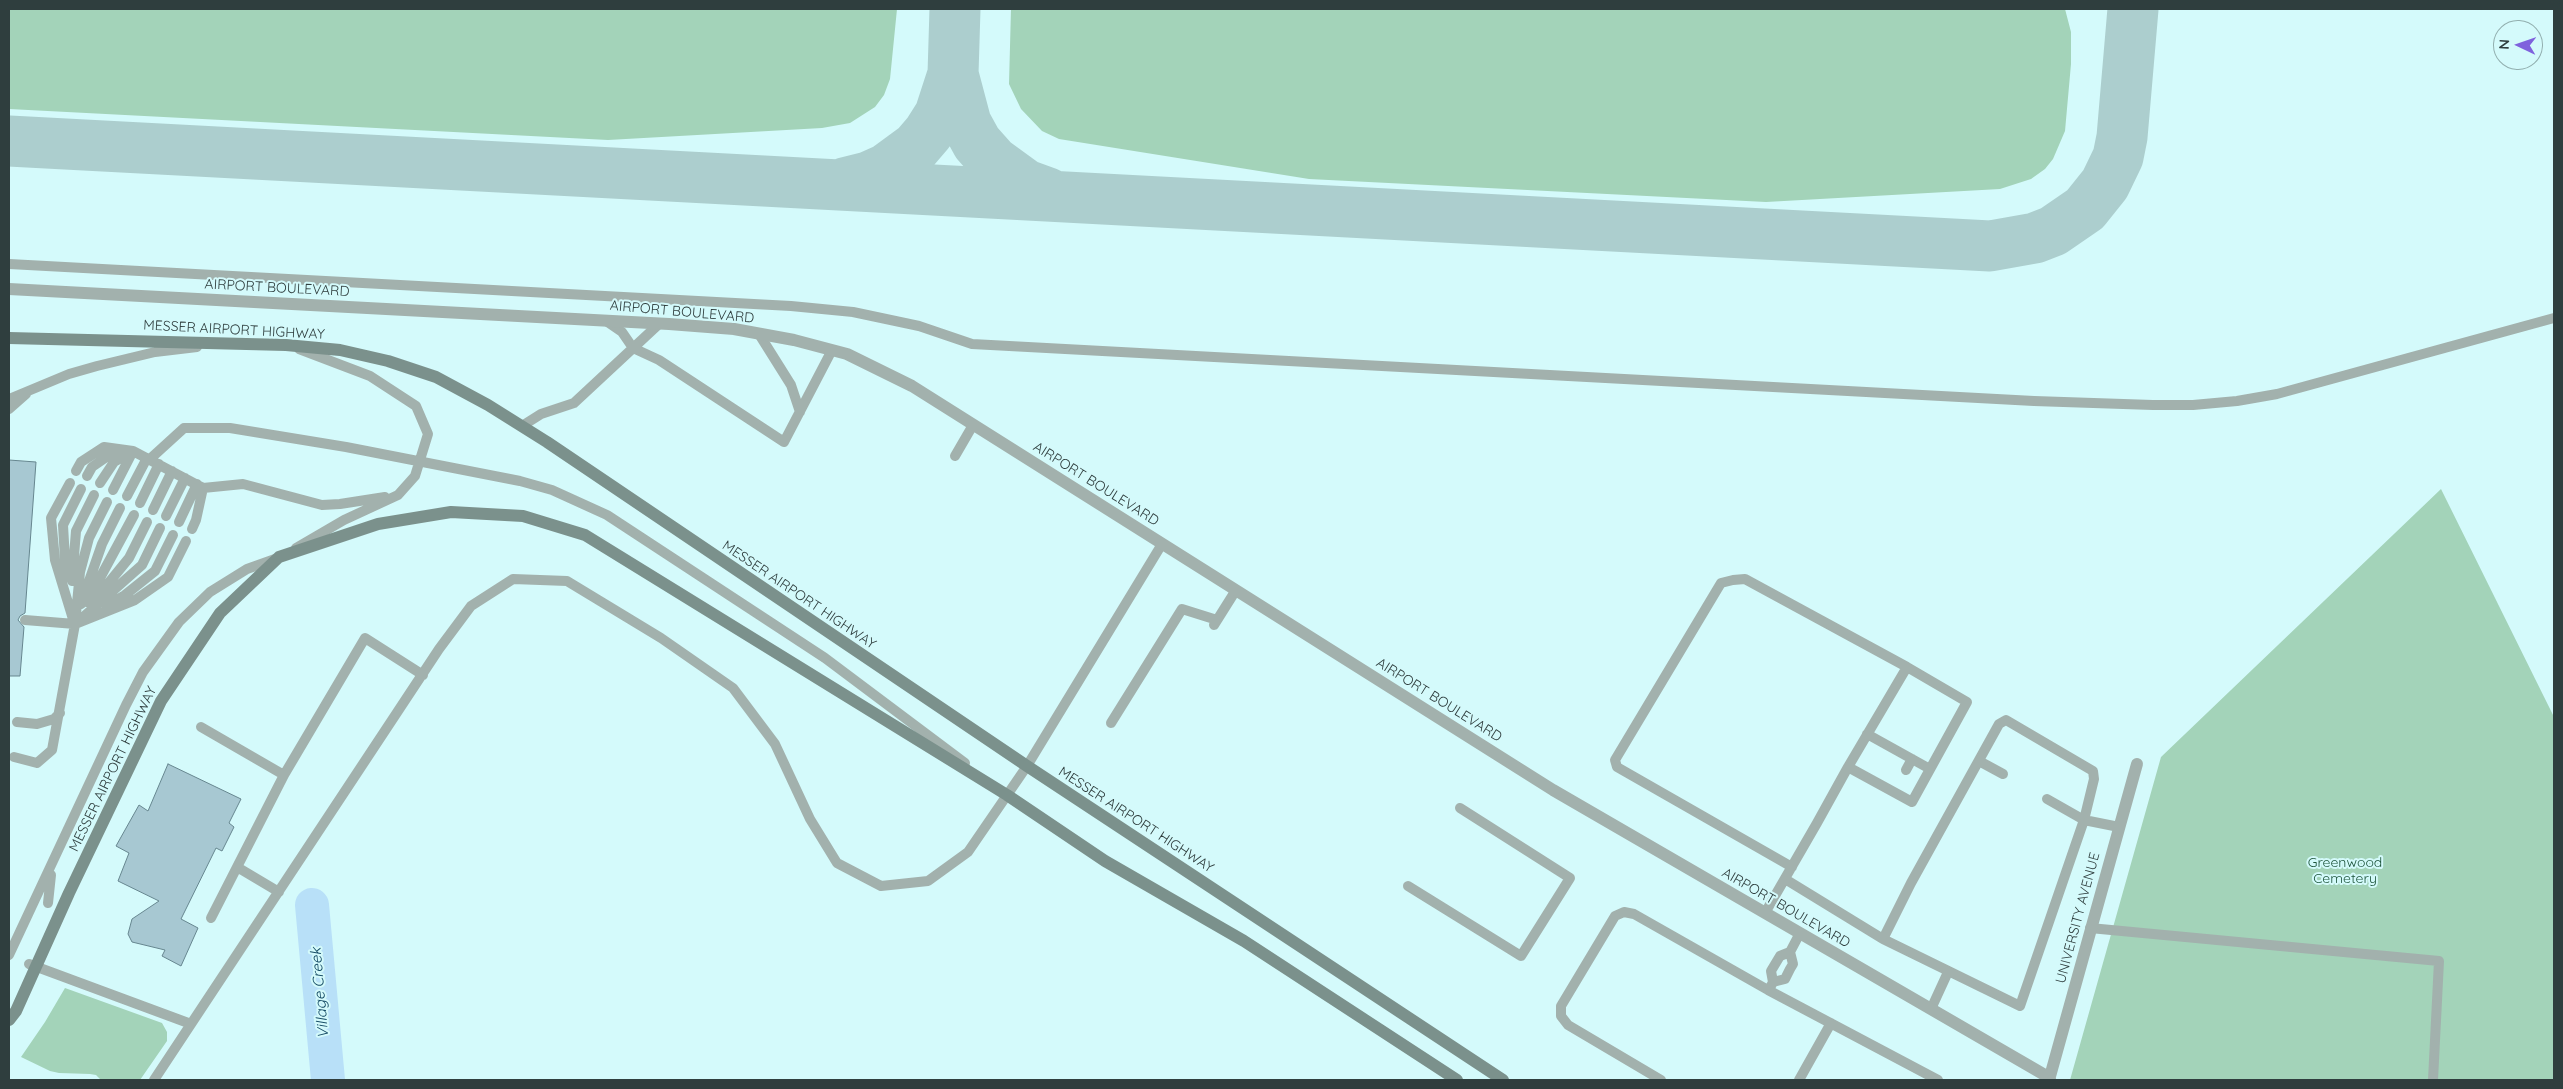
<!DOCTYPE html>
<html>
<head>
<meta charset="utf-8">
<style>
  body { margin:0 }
  #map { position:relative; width:2563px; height:1089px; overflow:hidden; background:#d4fafb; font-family:Quicksand,sans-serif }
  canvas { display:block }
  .frame { position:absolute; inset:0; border:10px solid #2f3e3e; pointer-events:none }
  .north { position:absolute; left:2493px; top:20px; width:50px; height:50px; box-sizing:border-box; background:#d4fafb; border:1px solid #92afaf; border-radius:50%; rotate:273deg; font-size:14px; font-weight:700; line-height:20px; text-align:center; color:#2f3e3e }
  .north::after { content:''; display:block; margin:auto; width:18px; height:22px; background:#7f62dd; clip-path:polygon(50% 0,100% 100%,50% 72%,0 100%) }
</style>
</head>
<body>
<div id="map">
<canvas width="2563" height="1089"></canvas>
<div class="frame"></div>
<div class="north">N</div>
</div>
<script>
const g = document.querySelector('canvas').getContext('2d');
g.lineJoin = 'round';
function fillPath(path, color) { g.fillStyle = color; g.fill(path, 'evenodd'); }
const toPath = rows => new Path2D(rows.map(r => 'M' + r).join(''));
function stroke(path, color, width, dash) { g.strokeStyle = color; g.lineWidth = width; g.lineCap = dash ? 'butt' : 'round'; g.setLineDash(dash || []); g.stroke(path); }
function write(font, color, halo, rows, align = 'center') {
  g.font = font + ' Quicksand,sans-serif'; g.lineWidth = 4; g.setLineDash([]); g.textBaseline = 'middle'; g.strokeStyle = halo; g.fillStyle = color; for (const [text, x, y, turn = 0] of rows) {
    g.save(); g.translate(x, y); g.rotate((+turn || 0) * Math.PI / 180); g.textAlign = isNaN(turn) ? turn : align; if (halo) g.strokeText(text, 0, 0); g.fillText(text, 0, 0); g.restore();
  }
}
const green = toPath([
  [9,9,897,9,890,79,884,95,875,107,850,123,822,128,608,140,9,109],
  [1011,9,2065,9,2071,32,2071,64,2065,131,2053,159,2045,169,2031,179,2000,189,1766,202,1309,179,1059,139,1042,131,1021,109,1009,84],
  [2441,489,2554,717,2554,1080,2070,1080,2161,757],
  [65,988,162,1023,167,1032,167,1041,140,1080,101,1080,96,1075,90,1074,59,1073,50,1071,21,1057,45,1022]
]);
const river = toPath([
  [312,905,328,1080]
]);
const taxiway = toPath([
  [955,9,953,74,966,123,977,143,993,161,1026,185,1048,193],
  [9,141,1990,246,2035,238,2053,231,2085,209,2105,184,2118,157,2122,137,2133,9],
  [844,183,868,177,886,169,916,147,928,133,940,114,953,74]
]);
const building = toPath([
  [9,460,36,462,25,613,20,616,18,620,24,627,20,676,9,676,9,460],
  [168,764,241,799,229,823,234,827,222,851,216,848,181,919,198,928,181,966,162,956,165,950,132,942,128,934,132,919,159,901,118,881,129,853,116,846,139,805,148,811,168,764]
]);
const service = toPath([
  [9,264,791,306,853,312,919,326,972,344,2034,401,2153,405,2193,405,2237,401,2277,394,2554,318],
  [606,321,622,332,633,348,659,360,784,442,832,350],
  [759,334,791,385,800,412],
  [9,399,69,374,97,366,155,352,197,347],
  [9,409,26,394],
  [522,426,541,414,574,403,660,323],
  [955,456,973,425],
  [150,459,184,428,230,428,346,447,520,481,552,490,607,515,825,658,965,763],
  [76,471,81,462,104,447,133,451,203,488,243,484,322,505,340,504,385,497],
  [87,476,92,467,108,456,125,452],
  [70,483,51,518,55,560,73,619],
  [100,483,114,462,126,455],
  [113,490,133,451],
  [127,496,147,458],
  [140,503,159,464],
  [153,510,172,471],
  [166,516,185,478],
  [179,522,197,484],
  [192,529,196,520,203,488],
  [296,548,344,520,398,495,415,476,428,434,416,406,370,376,299,349],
  [66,577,63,525,81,489],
  [72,581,76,531,94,495],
  [87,602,134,515],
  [93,602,129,558,147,522],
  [81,604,102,544,120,508],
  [106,606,125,595,155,571,173,535],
  [81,619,142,565,160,528],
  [25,620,75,624,135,600,168,577,186,541],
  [1214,625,1236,590],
  [17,722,37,724,54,719,60,713],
  [1111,723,1182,609,1217,620],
  [201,727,284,775,211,918],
  [1867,734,1930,769],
  [14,757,37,763,52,750,75,624,80,572,89,538,107,502],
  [1979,761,2003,774],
  [1848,767,1907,667],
  [1906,770,1912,759],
  [284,775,365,638,423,675],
  [2047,799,2084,820,2094,779,2093,771,2006,720,1999,724,1911,883,1883,939,2020,1006,2084,820,2119,827],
  [237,867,279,892],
  [1785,879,1883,939],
  [1408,886,1521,956,1570,878,1460,808],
  [48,903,51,875],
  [1765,913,1817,823,1848,767,1912,802,1967,702,1907,667,1745,579,1733,580,1721,583,1615,760,1617,767,1792,867],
  [2090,928,2439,961,2433,1080],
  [9,955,126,705,143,672,179,622,210,592,247,569,275,559],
  [29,964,191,1024],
  [1773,982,1785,979,1790,969,1793,964,1790,952,1800,933],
  [1770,988,1773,982,1771,971,1780,956,1790,952],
  [1931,1009,1948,972],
  [154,1080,439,649,471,606,513,579,567,581,661,638,733,688,775,744,810,819,837,863,881,886,928,881,968,852,1027,766,1162,544],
  [1661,1080,1568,1025,1561,1016,1561,1006,1615,916,1624,912,1634,914,1768,990,1938,1080],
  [1799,1080,1831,1023]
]);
const minor = toPath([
  [9,289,669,324,734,329,794,340,847,354,912,386,1553,790,2050,1078],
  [2049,1080,2137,764]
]);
const secondary = toPath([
  [9,338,286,345,340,350,388,361,436,377,488,405,547,442,1027,766,1503,1080],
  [9,1020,16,1011,69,893,161,701,220,613,279,557,378,524,451,512,523,516,585,535,1007,795,1105,861,1244,941,1457,1080]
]);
const streetNames = [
  ["AIRPORT BOULEVARD",277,288,3],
  ["AIRPORT BOULEVARD",682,312,5],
  ["MESSER AIRPORT HIGHWAY",234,330,3],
  ["AIRPORT BOULEVARD",1096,484,32],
  ["MESSER AIRPORT HIGHWAY",799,595,34],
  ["AIRPORT BOULEVARD",1439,700,32],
  ["MESSER AIRPORT HIGHWAY",113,769,-64],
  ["MESSER AIRPORT HIGHWAY",1136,820,33],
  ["AIRPORT BOULEVARD",1786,908,30],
  ["UNIVERSITY AVENUE",2078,918,-75]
];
const parkNames = [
  ["Greenwood",2345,863],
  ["Cemetery",2345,879]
];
const waterNames = [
  ["Village Creek",320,993,-95]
];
fillPath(green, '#a3d3b9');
stroke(river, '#b8e0f8', 34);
stroke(taxiway, '#accece', 51);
fillPath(building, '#a7c8d2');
stroke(building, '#66868f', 1);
stroke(service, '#a2b1ad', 10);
stroke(minor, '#a2b1ad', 12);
stroke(secondary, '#7b918c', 12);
write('14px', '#2f3e3e', '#d4fafb', streetNames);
write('14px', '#1d543b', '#d4fafb', parkNames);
write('italic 15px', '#144a64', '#d4fafb', waterNames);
</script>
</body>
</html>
